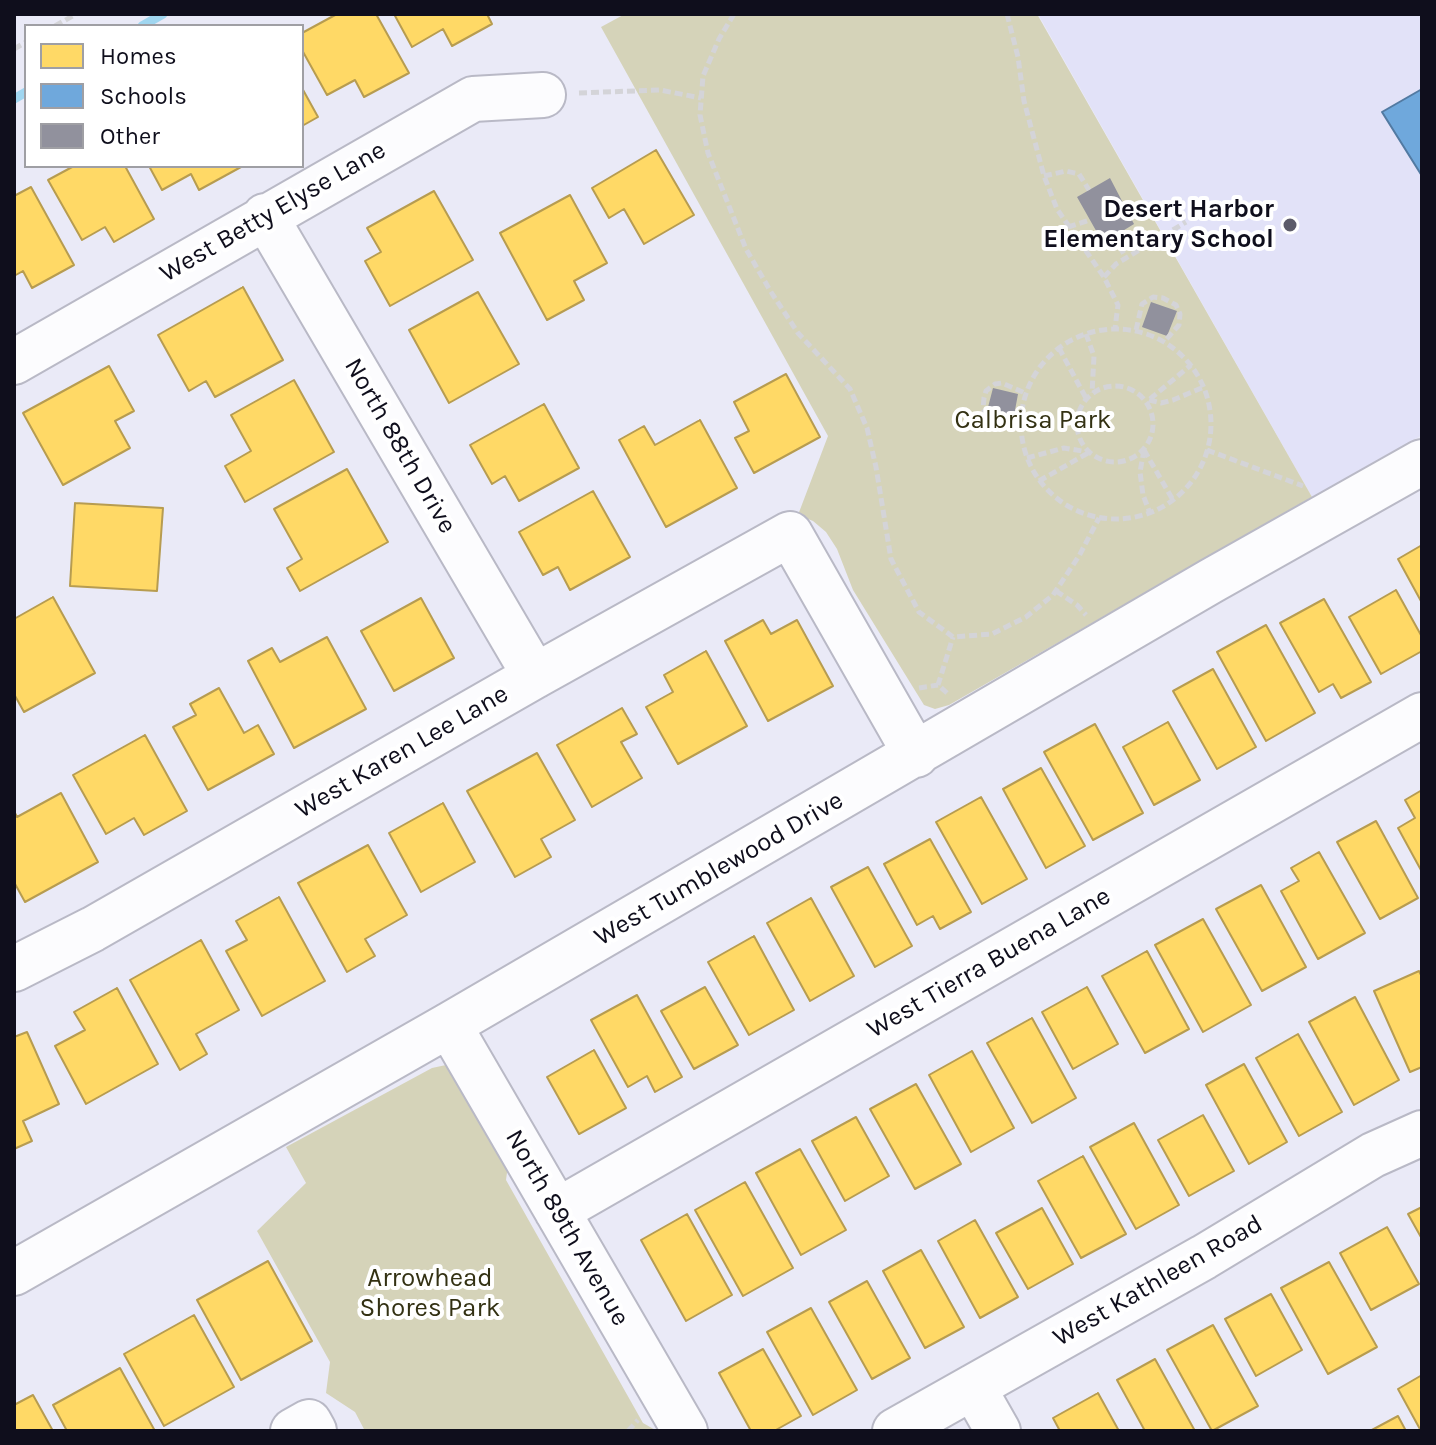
<!DOCTYPE html>
<html>
<head>
<meta charset="utf-8">
<style>
  body { margin:0 }
  #map { position:relative; width:1436px; height:1445px; overflow:hidden; background:#eaeaf7; font-family:Karla,sans-serif }
  canvas { display:block }
  .frame { position:absolute; inset:0; border:16px solid #0f0e1c; pointer-events:none }
  .legend { position:absolute; left:24px; top:24px; width:280px; height:144px; box-sizing:border-box; background:#fff; border:2px solid #9f9fa4; margin:0; padding:10px 14px; list-style:none; font-size:24px; color:#0f0e1c }
  .legend li { display:flex; align-items:center; gap:16px; height:40px }
  .legend b { width:40px; border:2px solid #9f9fa4 }
</style>
</head>
<body>
<div id="map">
<canvas width="1436" height="1445"></canvas>
<div class="frame"></div>
<ul class="legend">
<li><b style="height:22px;background:#ffd966"></b>Homes</li>
<li><b style="height:22px;background:#6fa8dc"></b>Schools</li>
<li><b style="height:22px;background:#91919d"></b>Other</li>
</ul>
</div>
<script>
const g = document.querySelector('canvas').getContext('2d');
g.lineJoin = 'round';
function fillPath(path, color) { g.fillStyle = color; g.fill(path, 'evenodd'); }
const toPath = rows => new Path2D(rows.map(r => 'M' + r).join(''));
function stroke(path, color, width, dash) { g.strokeStyle = color; g.lineWidth = width; g.lineCap = dash ? 'butt' : 'round'; g.setLineDash(dash || []); g.stroke(path); }
function write(font, color, halo, rows, align = 'center') {
  g.font = font + ' Karla,sans-serif'; g.lineWidth = 8; g.setLineDash([]); g.textBaseline = 'middle'; g.strokeStyle = halo; g.fillStyle = color; for (const [text, x, y, turn = 0] of rows) {
    g.save(); g.translate(x, y); g.rotate((+turn || 0) * Math.PI / 180); g.textAlign = isNaN(turn) ? turn : align; if (halo) g.strokeText(text, 0, 0); g.fillText(text, 0, 0); g.restore();
  }
}
const built = toPath([
  [1038,14,1422,14,1422,435,1312,497]
]);
const green = toPath([
  [625,14,1037,14,1312,497,949,705,935,709,924,705,853,590,837,549,826,532,813,521,798,515,828,436,601,27],
  [446,1065,458,1072,509,1158,506,1180,643,1423,657,1431,365,1431,355,1412,326,1393,330,1362,257,1231,306,1183,286,1147,432,1068]
]);
const homes = toPath([
  [337,14,376,14,409,73,364,97,355,80,327,95,302,50,302,33,337,14],
  [394,14,487,14,492,24,452,46,443,29,412,47,394,14],
  [302,88,318,117,302,126,302,88],
  [656,150,694,215,644,244,624,209,609,218,592,188,656,150],
  [74,166,125,166,154,219,114,242,105,227,82,240,48,180,74,166],
  [149,166,240,166,241,167,199,190,191,174,162,190,149,166],
  [31,187,74,265,32,288,23,271,14,276,14,196,31,187],
  [434,191,473,260,390,306,365,261,381,252,367,228,434,191],
  [570,195,607,263,574,281,584,300,547,320,500,233,570,195],
  [243,287,283,360,215,397,206,381,189,391,158,335,243,287],
  [478,292,519,364,449,403,409,330,478,292],
  [109,366,134,411,115,421,130,448,63,485,23,413,109,366],
  [786,374,820,437,754,473,735,438,749,431,734,402,786,374],
  [294,380,334,452,245,502,225,466,251,451,231,415,294,380],
  [544,404,579,468,519,501,505,476,492,484,470,445,544,404],
  [700,420,737,488,666,527,619,440,644,426,655,445,700,420],
  [347,469,388,542,300,591,287,568,302,559,274,509,347,469],
  [593,491,630,557,570,590,558,567,543,575,519,532,593,491],
  [75,503,163,508,157,591,70,586,75,503],
  [1422,545,1422,603,1398,559,1422,545],
  [1396,590,1422,637,1422,651,1381,674,1349,617,1396,590],
  [53,597,95,673,24,712,14,694,14,619,53,597],
  [421,598,454,658,394,691,361,631,421,598],
  [1324,599,1371,682,1341,698,1333,684,1319,692,1280,623,1324,599],
  [763,620,771,634,797,620,833,686,768,721,725,641,763,620],
  [1266,625,1315,713,1266,741,1217,652,1266,625],
  [327,637,366,709,294,748,248,661,272,648,280,662,327,637],
  [706,651,747,726,678,764,646,707,673,692,664,675,706,651],
  [1213,669,1256,747,1217,769,1173,691,1213,669],
  [219,688,244,733,258,725,274,754,208,790,173,727,196,715,190,704,219,688],
  [622,708,637,734,621,742,642,778,592,807,557,745,622,708],
  [1168,722,1200,780,1154,805,1123,747,1168,722],
  [1095,724,1143,813,1093,840,1044,752,1095,724],
  [145,735,187,811,144,835,134,818,106,834,73,775,145,735],
  [537,753,575,820,541,839,551,857,515,877,467,791,537,753],
  [1041,768,1085,846,1046,868,1003,789,1041,768],
  [1422,790,1422,872,1398,828,1415,818,1405,800,1422,790],
  [61,793,98,862,25,902,14,882,14,811,17,817,61,793],
  [981,797,1027,879,982,904,936,822,981,797],
  [443,803,475,862,421,892,389,833,443,803],
  [1376,821,1418,898,1380,919,1337,842,1376,821],
  [930,839,971,912,940,929,933,916,917,925,884,864,930,839],
  [368,845,407,915,365,939,375,956,347,972,298,883,368,845],
  [1319,852,1365,933,1318,959,1281,891,1299,881,1291,868,1319,852],
  [868,867,912,946,875,967,831,887,868,867],
  [1261,885,1306,967,1262,991,1216,909,1261,885],
  [279,897,325,981,262,1016,226,951,247,940,236,921,279,897],
  [811,898,854,976,810,1001,767,923,811,898],
  [1203,919,1251,1005,1203,1032,1155,945,1203,919],
  [754,936,794,1010,749,1035,708,962,754,936],
  [201,940,239,1010,196,1034,207,1054,180,1070,130,980,201,940],
  [1147,951,1189,1029,1145,1053,1102,976,1147,951],
  [1419,971,1422,977,1422,1067,1410,1072,1374,991,1419,971],
  [705,987,738,1045,694,1069,661,1011,705,987],
  [1087,987,1118,1044,1073,1069,1042,1012,1087,987],
  [117,988,158,1064,86,1104,55,1046,85,1030,74,1012,117,988],
  [637,995,682,1077,655,1092,647,1076,628,1087,591,1020,637,995],
  [1355,997,1399,1080,1354,1105,1309,1022,1355,997],
  [1032,1018,1076,1098,1032,1123,987,1043,1032,1018],
  [27,1032,59,1104,23,1121,32,1141,14,1149,14,1037,27,1032],
  [1298,1034,1342,1112,1299,1136,1256,1058,1298,1034],
  [594,1050,626,1108,579,1134,547,1077,594,1050],
  [972,1051,1014,1128,971,1152,929,1075,972,1051],
  [1244,1064,1287,1142,1249,1164,1206,1085,1244,1064],
  [916,1084,961,1164,915,1189,870,1109,916,1084],
  [1203,1115,1234,1171,1189,1196,1158,1140,1203,1115],
  [856,1117,889,1176,845,1201,812,1141,856,1117],
  [1134,1123,1179,1205,1136,1229,1090,1147,1134,1123],
  [800,1149,846,1230,801,1255,756,1173,800,1149],
  [1083,1156,1126,1234,1081,1258,1038,1181,1083,1156],
  [745,1182,793,1268,743,1296,695,1210,745,1182],
  [1422,1207,1422,1239,1408,1214,1422,1207],
  [1042,1208,1073,1264,1028,1289,996,1233,1042,1208],
  [687,1214,732,1295,686,1321,641,1240,687,1214],
  [975,1220,1018,1297,980,1318,938,1241,975,1220],
  [1387,1227,1419,1284,1371,1310,1340,1253,1387,1227],
  [921,1250,964,1327,925,1348,883,1271,921,1250],
  [268,1261,312,1341,241,1380,197,1300,268,1261],
  [1329,1262,1377,1347,1328,1374,1281,1288,1329,1262],
  [867,1281,910,1358,872,1379,829,1302,867,1281],
  [1271,1294,1302,1350,1256,1376,1225,1319,1271,1294],
  [811,1308,857,1390,813,1415,767,1332,811,1308],
  [194,1315,234,1387,164,1426,124,1354,194,1315],
  [1213,1325,1258,1406,1212,1431,1167,1350,1213,1325],
  [763,1349,801,1416,774,1431,751,1431,719,1373,763,1349],
  [1155,1359,1195,1431,1145,1431,1117,1380,1155,1359],
  [120,1368,155,1431,67,1431,53,1405,120,1368],
  [1422,1375,1422,1431,1421,1431,1398,1389,1422,1375],
  [1098,1393,1119,1431,1060,1431,1053,1418,1098,1393],
  [33,1395,53,1431,14,1431,14,1405,33,1395],
  [1398,1416,1406,1431,1370,1431,1398,1416]
]);
const schools = toPath([
  [1422,89,1422,176,1382,112,1422,89]
]);
const stream = toPath([
  [142,26,163,14],
  [14,99,26,92]
]);
const building = toPath([
  [1110,178,1134,224,1103,243,1077,197],
  [1151,302,1177,311,1167,336,1142,327],
  [993,388,1018,394,1013,421,986,415]
]);
const path = toPath([
  [734,14,719,39,703,76,700,115,708,153,746,249,771,292,798,333,850,389,867,428,876,467,891,559,919,612,953,637,992,634,1026,617,1053,595,1079,556,1099,518],
  [1007,14,1018,57,1024,101,1044,176,1057,209,1104,277,1118,305,1115,328],
  [55,26,76,14],
  [14,49,26,42],
  [579,93,660,90,701,98],
  [1044,176,1066,171,1079,174,1089,190],
  [1068,227,1090,220],
  [1114,236,1126,258],
  [1104,277,1116,264,1186,222],
  '1021 424a95 95 0 1 1 190 0a95 95 0 1 1-190 0Z',
  [1136,330,1142,304,1153,297,1163,298,1176,305,1180,314,1179,325,1164,342],
  [1086,334,1094,356,1092,393],
  [1059,348,1087,400],
  '1077 424a38 38 0 1 1 76 0a38 38 0 1 1-76 0Z',
  [1150,399,1191,365],
  [1149,400,1161,403,1173,400,1204,387],
  [1020,427,994,423,983,409,984,398,986,391,995,384,1002,383,1025,393],
  [1144,450,1140,472,1143,495,1150,513],
  [1144,450,1173,500],
  [1207,450,1303,486],
  [1027,458,1064,448,1088,452],
  [1039,481,1088,453],
  [1056,591,1077,605,1086,615],
  [919,688,938,685],
  [947,693,938,685,953,637],
  [628,1431,638,1420]
]);
const minor = toPath([
  [265,216,535,676],
  [14,362,473,99,543,95],
  [14,969,93,929,535,676,790,534,916,755],
  [449,1025,685,1431],
  [557,1211,1422,715],
  [14,1273,449,1025,1211,581,1422,462],
  [973,1387,998,1431],
  [293,1431,309,1422,314,1431],
  [895,1431,1204,1257,1373,1155,1422,1133]
]);
const markers = [
  [1290,225,8,"#5c5b69"]
];
const poiNames = [
  ["Desert Harbor",1274,210],
  ["Elementary School",1274,240]
];
const streetNames = [
  ["West Betty Elyse Lane",273,212,-30],
  ["North 88th Drive",400,446,60],
  ["West Karen Lee Lane",402,752,-30],
  ["West Tumblewood Drive",719,869,-30],
  ["West Tierra Buena Lane",989,963,-30],
  ["North 89th Avenue",567,1228,60],
  ["West Kathleen Road",1158,1281,-30]
];
const parkNames = [
  ["Calbrisa Park",1033,421],
  ["Arrowhead",430,1279],
  ["Shores Park",430,1309]
];
fillPath(built, '#e2e2f8');
fillPath(green, '#d5d3b9');
fillPath(homes, '#ffd966');
stroke(homes, '#b79c50', 2);
fillPath(schools, '#6fa8dc');
stroke(schools, '#527aa2', 2);
stroke(stream, '#a0d6f0', 9);
fillPath(building, '#91919d');
stroke(minor, '#b9b9c6', 48);
stroke(path, '#d4d4d8', 5, [8, 4]);
stroke(minor, '#fcfcfe', 44);
for (const [x, y, r, color] of markers) { const dot = new Path2D(); dot.arc(x, y, r, 0, 2 * Math.PI); g.fillStyle = color; g.fill(dot); stroke(dot, '#fff', 3); }
write('bold 26px', '#0f0e1c', '#fff', poiNames, 'right');
write('26px', '#0f0e1c', '#fff', streetNames);
write('26px', '#333113', '#fff', parkNames);
</script>
</body>
</html>
